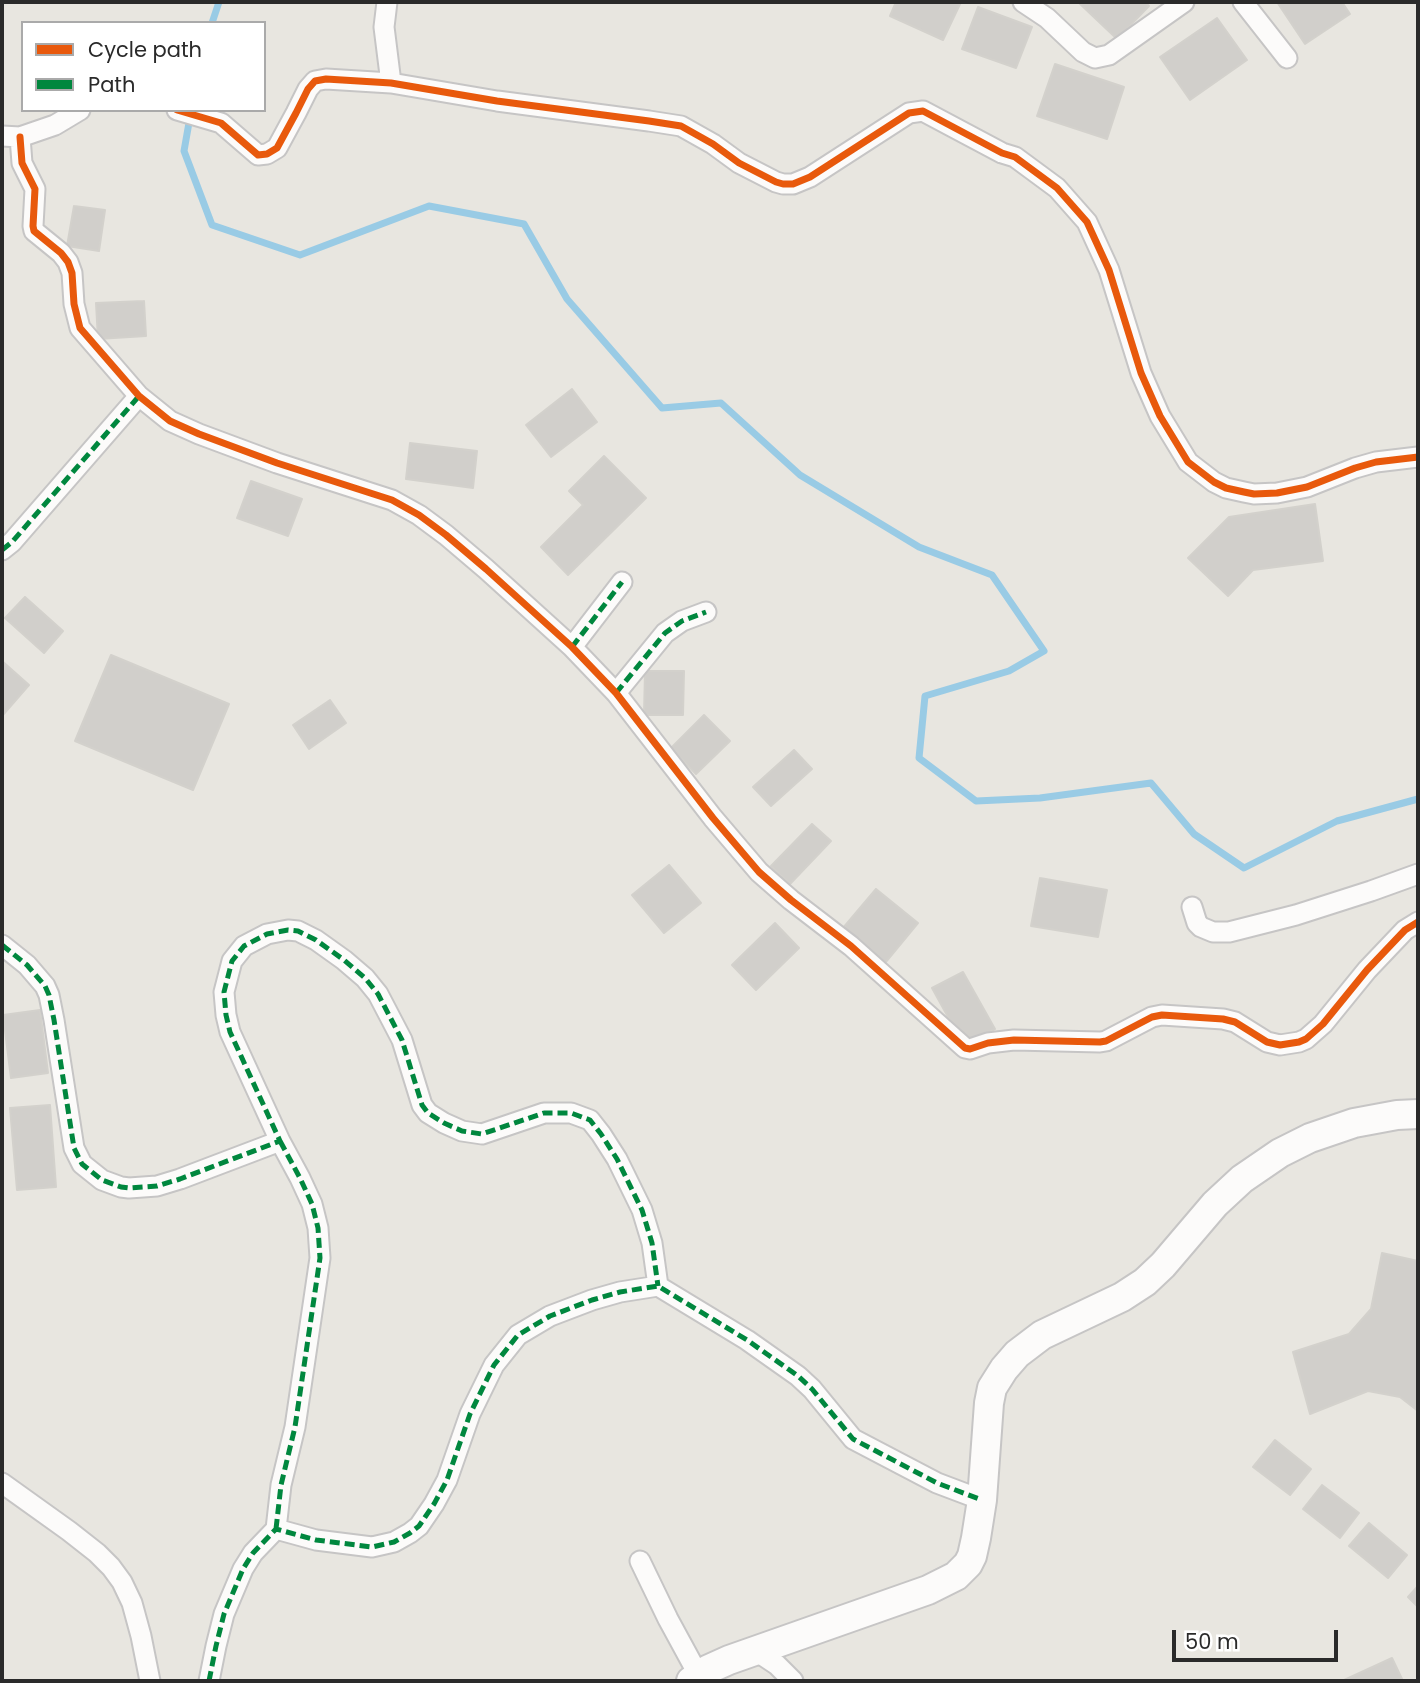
<!DOCTYPE html>
<html>
<head>
<meta charset="utf-8">
<style>
  body { margin:0 }
  #map { position:relative; width:1420px; height:1683px; overflow:hidden; background:#e8e6e0; font-family:Poppins,sans-serif }
  canvas { display:block }
  .frame { position:absolute; inset:0; border:4px solid #2a2a2a; pointer-events:none }
  .legend { position:absolute; left:21px; top:21px; width:245px; height:91px; box-sizing:border-box; background:#fff; border:2px solid #aaa; margin:0; padding:9px 12px; list-style:none; font-size:21px; color:#2a2a2a }
  .legend li { display:flex; align-items:center; gap:14px; height:35px }
  .legend b { width:35px; border:2px solid #aaa }
  .scale { position:absolute; left:1172px; top:1630px; width:166px; height:32px; box-sizing:border-box; border:4px solid #2a2a2a; border-top:0; padding-left:9px; font-size:21px; line-height:24px; white-space:nowrap; color:#2a2a2a; -webkit-text-stroke:5px #fff; paint-order:stroke }
</style>
</head>
<body>
<div id="map">
<canvas width="1420" height="1683"></canvas>
<div class="frame"></div>
<ul class="legend">
<li><b style="height:9px;background:#e8590c"></b>Cycle path</li>
<li><b style="height:9px;background:#00873e"></b>Path</li>
</ul>
<div class="scale">50 m</div>
</div>
<script>
const g = document.querySelector('canvas').getContext('2d');
g.lineJoin = 'round';
const toPath = rows => new Path2D(rows.map(r => 'M' + r).join(''));
function stroke(path, color, width, dash) { g.strokeStyle = color; g.lineWidth = width; g.lineCap = dash ? 'butt' : 'round'; g.setLineDash(dash || []); g.stroke(path); }
function fillPath(path, color) { g.fillStyle = color; g.fill(path, 'evenodd'); }
const stream = toPath([
  [212,23,219,2],
  [190,117,184,151,212,225,300,255,429,206,524,224,567,299,662,408,721,403,800,475,919,547,992,575,1044,651,1009,671,925,696,919,758,976,801,1040,798,1151,783,1194,834,1244,868,1337,821,1418,799]
]);
const building = toPath([
  [896,2,961,2,943,40,890,16,896,2],
  [1078,2,1145,2,1149,6,1117,39,1078,2],
  [1277,2,1342,2,1350,14,1305,44,1277,2],
  [978,7,1032,27,1016,68,962,49,978,7],
  [1217,18,1247,60,1190,100,1160,57,1217,18],
  [1055,64,1124,87,1107,139,1037,116,1055,64],
  [74,206,105,210,99,251,67,246,74,206],
  [144,301,146,336,98,339,96,303,144,301],
  [572,389,597,422,551,457,526,425,572,389],
  [410,443,477,451,473,488,406,479,410,443],
  [604,456,646,498,568,575,541,547,583,505,569,491,604,456],
  [251,481,302,499,288,536,237,518,251,481],
  [1315,504,1323,561,1253,570,1228,596,1188,558,1229,517,1315,504],
  [25,597,63,631,44,653,5,618,25,597],
  [111,655,229,704,193,790,75,741,111,655],
  [2,661,29,685,2,716,2,661],
  [645,671,684,671,683,715,644,715,645,671],
  [330,700,346,723,309,749,293,725,330,700],
  [704,715,730,741,696,774,671,748,704,715],
  [794,750,812,769,771,806,753,787,794,750],
  [812,824,831,841,790,884,771,866,812,824],
  [669,865,701,903,664,933,632,895,669,865],
  [1040,878,1107,890,1098,937,1031,926,1040,878],
  [876,889,918,923,885,963,843,928,876,889],
  [775,923,799,948,756,990,732,965,775,923],
  [963,972,995,1029,964,1046,932,988,963,972],
  [40,1010,48,1073,11,1078,3,1015,40,1010],
  [50,1105,56,1187,17,1190,10,1108,50,1105],
  [1382,1253,1418,1261,1418,1411,1400,1397,1368,1391,1310,1414,1293,1352,1349,1334,1371,1309,1382,1253],
  [1275,1440,1311,1469,1290,1495,1253,1467,1275,1440],
  [1322,1485,1359,1513,1340,1538,1303,1509,1322,1485],
  [1369,1523,1407,1555,1388,1578,1349,1546,1369,1523],
  [1418,1586,1418,1607,1408,1597,1418,1586],
  [1392,1658,1403,1681,1342,1681,1392,1658]
]);
const minor = toPath([
  [387,2,384,27,391,83],
  [1023,2,1047,18,1083,52,1095,58,1109,55,1184,2],
  [1243,2,1287,58],
  [177,110,221,123,258,155,267,154,277,148,296,113,308,89,315,81,326,79,391,83,497,101,649,121,681,126,713,144,739,163,776,182,783,184,793,184,810,177,909,113,923,111,1002,153,1015,157,1057,188,1087,222,1109,270,1141,373,1160,416,1188,462,1214,482,1226,488,1244,492,1254,494,1277,493,1307,487,1355,468,1376,462,1418,457],
  [2,136,20,137,55,125,80,110],
  [20,137,22,163,35,189,33,226,34,231,61,253,68,262,72,273,74,304,80,328,139,396,170,421,199,434,277,463,392,500,419,515,446,535,486,569,572,647,616,693,713,818,759,872,791,900,851,946,965,1048,970,1049,988,1043,1014,1040,1100,1042,1106,1041,1152,1017,1162,1015,1223,1019,1235,1022,1267,1042,1280,1045,1299,1042,1306,1039,1323,1024,1367,970,1405,930,1418,922],
  [2,550,12,542,139,396],
  [572,647,622,582],
  [616,693,665,633,682,621,706,612],
  [1192,907,1197,923,1201,927,1213,932,1229,932,1296,915,1371,891,1418,874],
  [2,945,27,965,45,986,49,995,54,1020,74,1148,82,1164,102,1180,121,1187,129,1188,157,1186,180,1179,280,1141,230,1032,226,1015,224,992,232,961,244,946,267,934,288,930,298,931,316,940,344,960,365,978,378,994,402,1040,422,1105,428,1113,444,1123,462,1131,482,1134,544,1113,571,1113,590,1120,601,1134,617,1159,642,1210,652,1243,658,1286],
  [2,1483,69,1531,97,1553,111,1567,122,1582,132,1603,141,1636,150,1681],
  [276,1529,281,1485,295,1427,320,1258,318,1228,312,1204,300,1178,280,1141],
  [640,1561,668,1619,699,1676],
  [756,1651,777,1665,793,1681],
  [209,1681,216,1646,224,1614,243,1569,253,1553,276,1529,316,1540,372,1547,394,1542,410,1533,419,1526,434,1504,447,1480,470,1414,494,1365,518,1335,550,1316,592,1300,620,1292,658,1286,747,1340,798,1376,812,1389,853,1439,937,1483,982,1500]
]);
const secondary = toPath([
  [691,1681,709,1669,729,1660,928,1590,956,1576,968,1564,972,1556,976,1538,982,1500,989,1403,992,1388,1004,1369,1017,1354,1042,1335,1122,1297,1145,1282,1163,1265,1215,1204,1242,1179,1280,1153,1310,1138,1354,1123,1397,1115,1418,1114]
]);
const quiet = toPath([
  [2,550,12,542,139,396],
  [572,647,622,582],
  [616,693,665,633,682,621,706,612],
  [2,945,27,965,45,986,49,995,54,1020,74,1148,82,1164,102,1180,121,1187,129,1188,157,1186,180,1179,280,1141,230,1032,226,1015,224,992,232,961,244,946,267,934,288,930,298,931,316,940,344,960,365,978,378,994,402,1040,422,1105,428,1113,444,1123,462,1131,482,1134,544,1113,571,1113,590,1120,601,1134,617,1159,642,1210,652,1243,658,1286],
  [276,1529,281,1485,295,1427,320,1258,318,1228,312,1204,300,1178,280,1141],
  [209,1681,216,1646,224,1614,243,1569,253,1553,276,1529,316,1540,372,1547,394,1542,410,1533,419,1526,434,1504,447,1480,470,1414,494,1365,518,1335,550,1316,592,1300,620,1292,658,1286,747,1340,798,1376,812,1389,853,1439,937,1483,982,1500]
]);
const cycleway = toPath([
  [177,110,221,123,258,155,267,154,277,148,296,113,308,89,315,81,326,79,391,83,497,101,649,121,681,126,713,144,739,163,776,182,783,184,793,184,810,177,909,113,923,111,1002,153,1015,157,1057,188,1087,222,1109,270,1141,373,1160,416,1188,462,1214,482,1226,488,1244,492,1254,494,1277,493,1307,487,1355,468,1376,462,1418,457],
  [20,137,22,163,35,189,33,226,34,231,61,253,68,262,72,273,74,304,80,328,139,396,170,421,199,434,277,463,392,500,419,515,446,535,486,569,572,647,616,693,713,818,759,872,791,900,851,946,965,1048,970,1049,988,1043,1014,1040,1100,1042,1106,1041,1152,1017,1162,1015,1223,1019,1235,1022,1267,1042,1280,1045,1299,1042,1306,1039,1323,1024,1367,970,1405,930,1418,922]
]);
stroke(stream, '#99cbe5', 7);
fillPath(building, '#d1cfcb');
stroke(building, '#d3d1cc', 2);
stroke(minor, '#c6c5c5', 23);
stroke(secondary, '#c6c5c5', 32);
stroke(minor, '#fcfbfa', 19);
stroke(secondary, '#fcfbfa', 28);
stroke(quiet, '#00873e', 5, [10, 5]);
stroke(cycleway, '#e8590c', 7);
</script>
</body>
</html>
